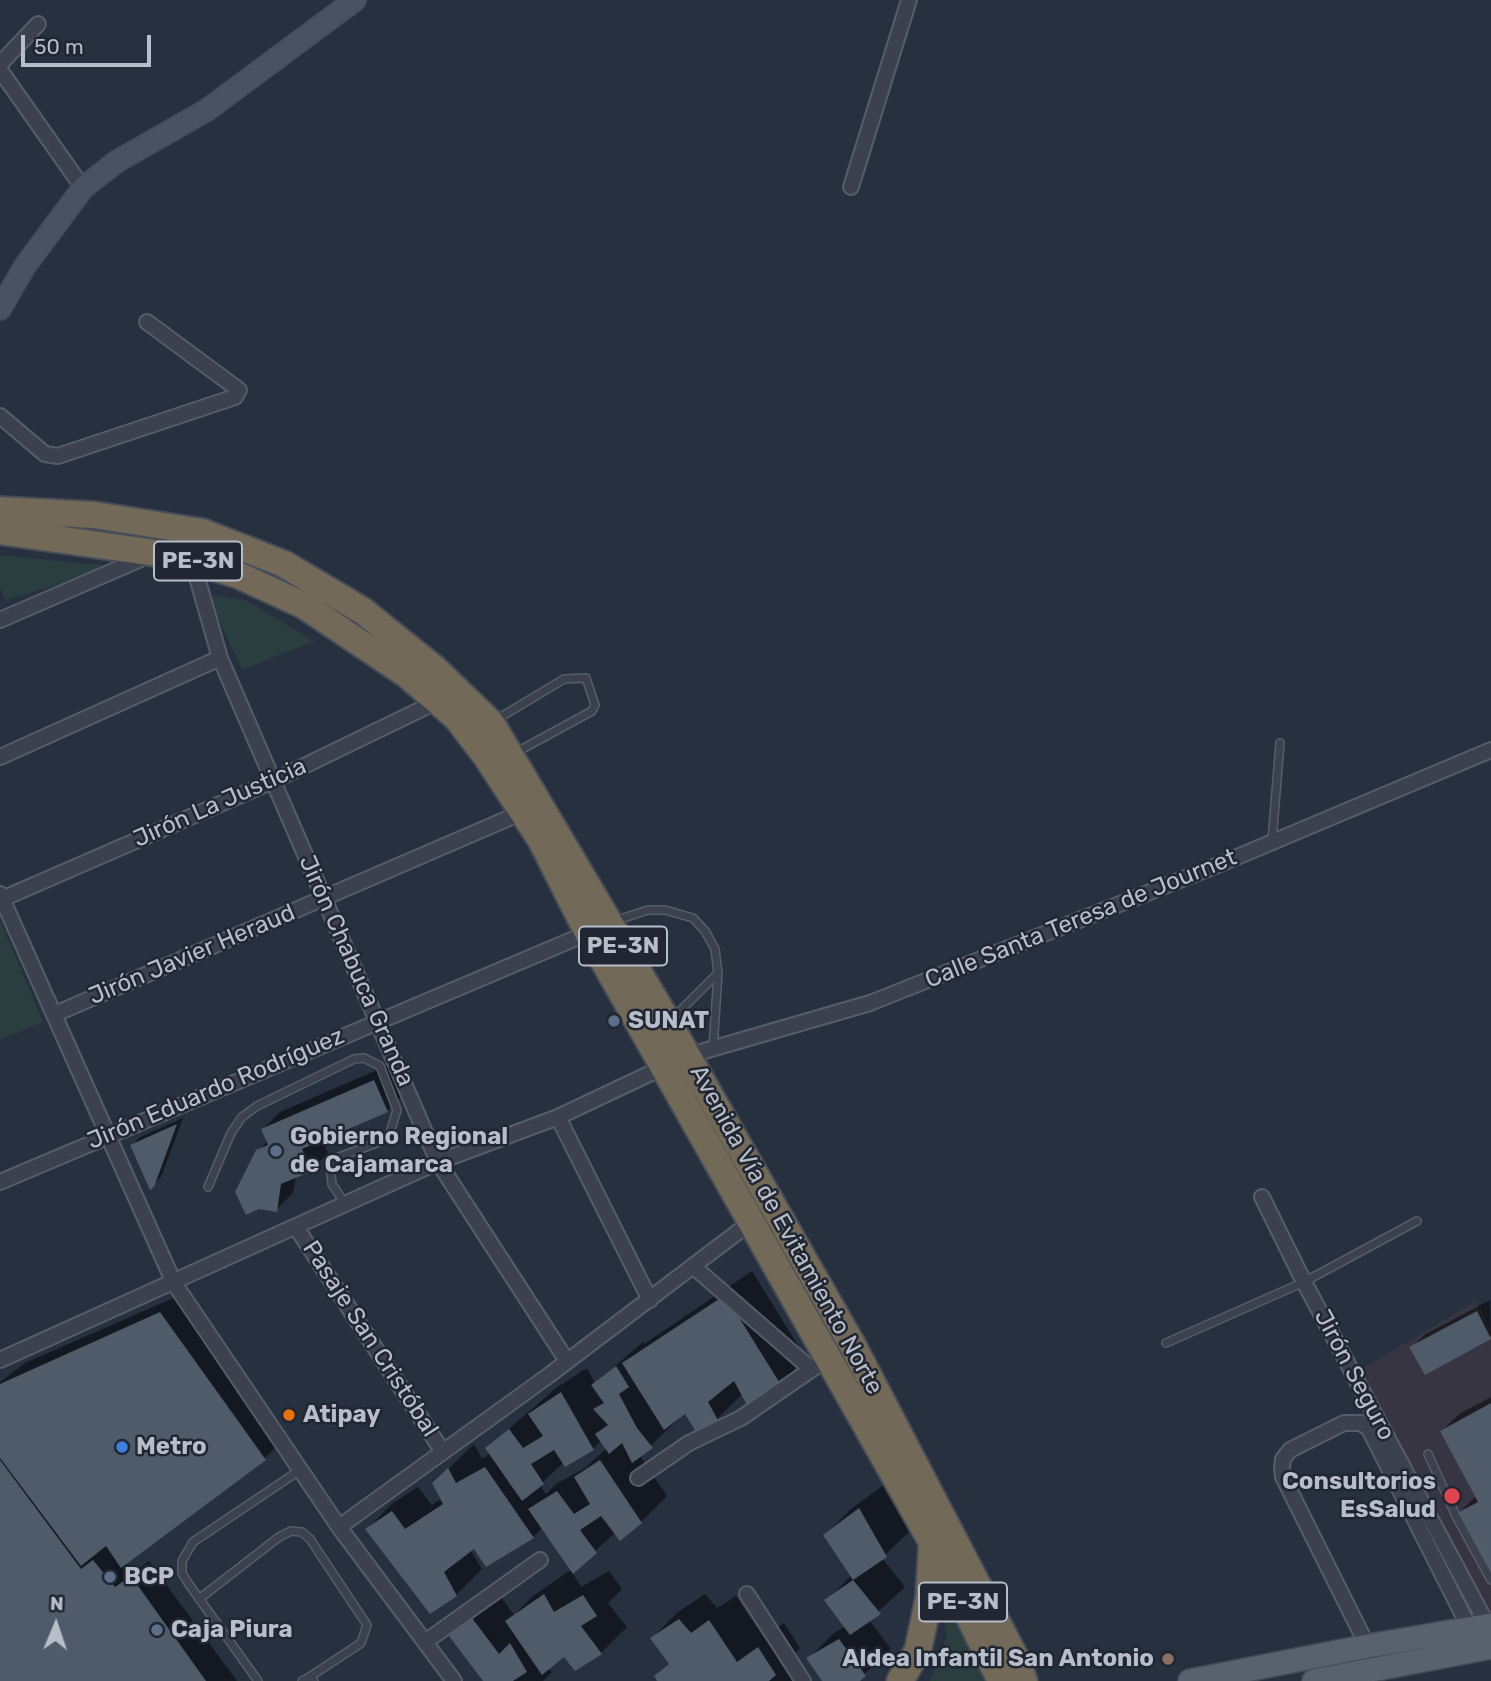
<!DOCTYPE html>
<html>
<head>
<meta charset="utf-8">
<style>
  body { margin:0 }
  #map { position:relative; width:1491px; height:1681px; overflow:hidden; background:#27303e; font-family:Rubik,sans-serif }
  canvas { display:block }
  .north { position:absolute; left:21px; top:1590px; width:70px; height:70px; -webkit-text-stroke:5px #202733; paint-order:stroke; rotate:2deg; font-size:19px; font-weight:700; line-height:28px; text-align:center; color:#b7bec9 }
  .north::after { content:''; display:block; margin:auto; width:24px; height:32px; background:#b7bec9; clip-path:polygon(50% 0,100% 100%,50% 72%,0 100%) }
  .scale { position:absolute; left:21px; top:35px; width:130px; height:32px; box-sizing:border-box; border:4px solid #b7bec9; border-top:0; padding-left:9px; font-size:21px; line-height:24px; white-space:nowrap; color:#b7bec9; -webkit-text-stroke:5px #202733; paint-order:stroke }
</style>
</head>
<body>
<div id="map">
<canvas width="1491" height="1681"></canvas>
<div class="north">N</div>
<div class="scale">50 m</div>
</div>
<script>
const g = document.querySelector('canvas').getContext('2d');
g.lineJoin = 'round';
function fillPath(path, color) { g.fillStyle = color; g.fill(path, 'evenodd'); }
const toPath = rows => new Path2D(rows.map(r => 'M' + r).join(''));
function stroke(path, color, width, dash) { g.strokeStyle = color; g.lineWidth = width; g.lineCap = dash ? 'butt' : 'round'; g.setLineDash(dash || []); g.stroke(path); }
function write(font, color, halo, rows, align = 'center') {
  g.font = font + ' Rubik,sans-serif'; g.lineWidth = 5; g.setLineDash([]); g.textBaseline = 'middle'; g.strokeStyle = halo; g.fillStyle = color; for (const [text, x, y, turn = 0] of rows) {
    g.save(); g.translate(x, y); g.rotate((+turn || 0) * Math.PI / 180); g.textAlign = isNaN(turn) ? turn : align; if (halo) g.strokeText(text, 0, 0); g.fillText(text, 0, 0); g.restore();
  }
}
const medical = toPath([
  [1476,1301,1491,1329,1491,1616,1476,1618,1350,1376]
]);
const green = toPath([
  [0,555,119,567,5,600,0,589],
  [207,594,247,601,314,641,242,670],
  [0,920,43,1022,0,1040],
  [957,1615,987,1681,930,1681,947,1636,943,1618]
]);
const shadow = toPath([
  [391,1064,404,1094,387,1111,322,1140,328,1153,311,1170,296,1176,293,1193,276,1210,258,1151,268,1141,263,1129,280,1112],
  [183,1118,161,1177,151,1187,132,1145,140,1137],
  [752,1271,806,1358,780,1384,743,1393,717,1419,686,1412,640,1456,667,1496,641,1522,616,1532,572,1572,581,1587,609,1571,622,1589,608,1603,627,1627,601,1653,564,1655,548,1668,552,1672,543,1681,486,1681,451,1636,499,1594,514,1615,533,1596,572,1569,543,1527,533,1537,474,1546,470,1549,482,1569,456,1595,367,1529,393,1503,418,1487,432,1505,442,1498,434,1483,474,1444,482,1459,491,1453,487,1448,556,1388,587,1368,595,1383,643,1342,644,1344],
  [602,1440,607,1448,585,1468,556,1484,546,1494,540,1485,564,1462,593,1449],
  [178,1296,282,1441,265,1458,126,1562,133,1572,149,1561,237,1681,0,1681,0,1382,25,1363],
  [1490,1300,1491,1336,1425,1372,1412,1348,1424,1335],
  [1491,1397,1491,1573,1459,1513,1476,1496,1442,1431,1459,1414],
  [885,1484,911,1530,882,1558,905,1587,869,1620,891,1649,857,1681,824,1681,809,1658,834,1633,846,1626,827,1600,852,1575,825,1535,851,1509],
  [705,1594,717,1608,736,1596,764,1638,784,1623,800,1648,786,1663,802,1681,659,1681,656,1677,670,1662,652,1638,678,1612]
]);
const building = toPath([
  [374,1080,388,1112,302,1149,312,1171,281,1184,277,1212,259,1209,246,1215,235,1192,256,1150,268,1145,261,1129],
  [177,1124,154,1187,150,1190,130,1145],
  [725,1295,781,1385,748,1407,734,1381,708,1402,718,1420,698,1435,685,1414,664,1430,622,1363],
  [1477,1311,1491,1339,1425,1375,1409,1347],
  [160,1312,266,1460,121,1568,106,1546,81,1566,0,1458,0,1384],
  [616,1366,629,1387,619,1394,637,1428,653,1448,632,1463,622,1443,609,1454,595,1434,608,1425,593,1409,604,1403,591,1385],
  [561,1392,594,1450,565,1467,554,1450,531,1464,544,1484,522,1501,485,1448,509,1429,523,1448,543,1436,528,1414],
  [1491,1403,1491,1577,1457,1513,1478,1502,1440,1431],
  [0,1460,81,1569,93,1560,115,1587,131,1576,206,1681,0,1681],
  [600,1460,642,1523,620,1541,601,1516,580,1530,597,1553,573,1574,528,1509,557,1491,574,1514,590,1504,574,1477],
  [485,1467,534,1538,486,1567,474,1549,444,1572,457,1596,430,1614,365,1529,392,1511,405,1529,443,1504,432,1483,448,1468,456,1483],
  [859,1508,887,1557,853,1580,823,1535],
  [853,1580,881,1614,850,1635,824,1600],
  [544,1594,554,1612,583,1595,597,1616,581,1626,602,1654,575,1671,564,1657,542,1675,505,1621],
  [472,1618,499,1654,510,1643,527,1672,513,1681,483,1681,449,1636],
  [679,1619,691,1633,709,1620,737,1662,758,1647,776,1675,769,1681,657,1681,654,1676,669,1664,650,1638],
  [839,1639,866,1676,860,1681,822,1681,806,1658]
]);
const lane = toPath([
  [494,721,564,679,586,678,595,705,592,711,515,753],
  [1272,841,1280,743],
  [614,921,648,910,665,910,693,918,705,931,715,949,718,973,713,1049],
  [672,1019,718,973],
  [208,1187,231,1133,242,1117,257,1106,354,1059,364,1058,380,1066,397,1110,390,1133,382,1141,339,1157,330,1166,332,1184,345,1204],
  [1166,1343,1304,1282,1417,1221],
  [1428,1454,1456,1516,1491,1580],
  [199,1599,279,1537,291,1531,302,1532,310,1539,367,1625,361,1643,311,1676],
  [258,1681,188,1583,182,1573,182,1561,193,1542,300,1470],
  [302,1681,311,1676,314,1681]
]);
const street = toPath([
  [0,64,38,24],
  [0,70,83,188],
  [851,187,909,0],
  [0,416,45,454,58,456,235,397,239,390,147,322],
  [192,560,220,658,438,1162,567,1361],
  [0,620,150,555],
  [0,757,220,658],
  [0,894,174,1283,339,1527,454,1681],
  [2,899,273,781,436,702],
  [55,1014,523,812],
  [558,1117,650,1300],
  [0,1182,588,933],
  [1262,1197,1304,1282,1488,1626],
  [296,1227,443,1452],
  [694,1267,811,1369],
  [0,1360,438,1162,558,1117,687,1056,870,1003,1218,865,1491,750],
  [638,1478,689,1443,741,1418,831,1356],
  [339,1527,548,1376,751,1222],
  [747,1594,803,1681],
  [425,1642,540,1560],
  [1370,1651,1283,1477,1282,1468,1283,1459,1290,1450,1344,1423,1361,1423,1369,1429,1470,1629]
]);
const secondary = toPath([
  [0,309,25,266,83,188,116,162,207,110,355,0]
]);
const primary = toPath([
  [1190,1681,1368,1646,1491,1625],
  [1314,1681,1491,1647]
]);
const highway = toPath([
  [0,510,94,515,202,532,284,564,363,611,435,669,491,723,668,1022,853,1346,1015,1657,1024,1681],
  [0,531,177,556,238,575,305,606,406,674,457,718,486,756,541,840,588,933,932,1542,1001,1681],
  [900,1681,918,1650,929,1597,932,1544]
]);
const markers = [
  [614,1021,7,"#5c6f8a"],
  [276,1151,7,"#5c6f8a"],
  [289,1415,7,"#e8710a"],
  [122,1447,7,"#3f7fe0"],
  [1452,1496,9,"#e0444e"],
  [110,1577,7,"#5c6f8a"],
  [157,1630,7,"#5c6f8a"],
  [1168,1659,7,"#8d6e63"]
];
const shields = [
  [198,561,88],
  [623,946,88],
  [963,1602,88]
];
const shieldNames = [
  ["PE-3N",198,561],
  ["PE-3N",623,946],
  ["PE-3N",963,1602]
];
const streetNames = [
  ["Jirón La Justicia",220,803,-24],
  ["Calle Santa Teresa de Journet",1081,919,-22],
  ["Jirón Javier Heraud",192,955,-23],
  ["Jirón Chabuca Granda",356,971,66],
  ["Jirón Eduardo Rodríguez",216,1089,-23],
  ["Avenida Vía de Evitamiento Norte",786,1230,61],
  ["Pasaje San Cristóbal",370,1339,57],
  ["Jirón Seguro",1354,1375,62]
];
const poiNames = [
  ["SUNAT",628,1021],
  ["Gobierno Regional",290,1137],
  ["de Cajamarca",290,1165],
  ["Atipay",303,1415],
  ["Metro",136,1447],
  ["Consultorios",1436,1482,"right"],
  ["EsSalud",1436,1510,"right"],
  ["BCP",124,1577],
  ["Caja Piura",171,1630],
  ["Aldea Infantil San Antonio",1154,1659,"right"]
];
fillPath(medical, '#373542');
fillPath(green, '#2a3e40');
fillPath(shadow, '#0007');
fillPath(building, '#505b69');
stroke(lane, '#565d69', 10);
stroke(street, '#565d69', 18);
stroke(secondary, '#444b57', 24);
stroke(primary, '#444b57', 26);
stroke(highway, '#464d59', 30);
stroke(lane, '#3b424e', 7);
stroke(street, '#3b424e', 14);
stroke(secondary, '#495261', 21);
stroke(primary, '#59616e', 23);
stroke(highway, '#736958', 26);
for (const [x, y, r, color] of markers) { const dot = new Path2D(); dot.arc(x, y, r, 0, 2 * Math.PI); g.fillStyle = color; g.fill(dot); stroke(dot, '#202733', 2.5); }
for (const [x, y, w] of shields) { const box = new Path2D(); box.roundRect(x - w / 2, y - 19.5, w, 39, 5); g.fillStyle = '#202733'; g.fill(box); stroke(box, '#b7bec9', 2); }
write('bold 23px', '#b7bec9', null, shieldNames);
write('24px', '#b7bec9', '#202733', streetNames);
write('bold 24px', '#b7bec9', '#202733', poiNames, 'left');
</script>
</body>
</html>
